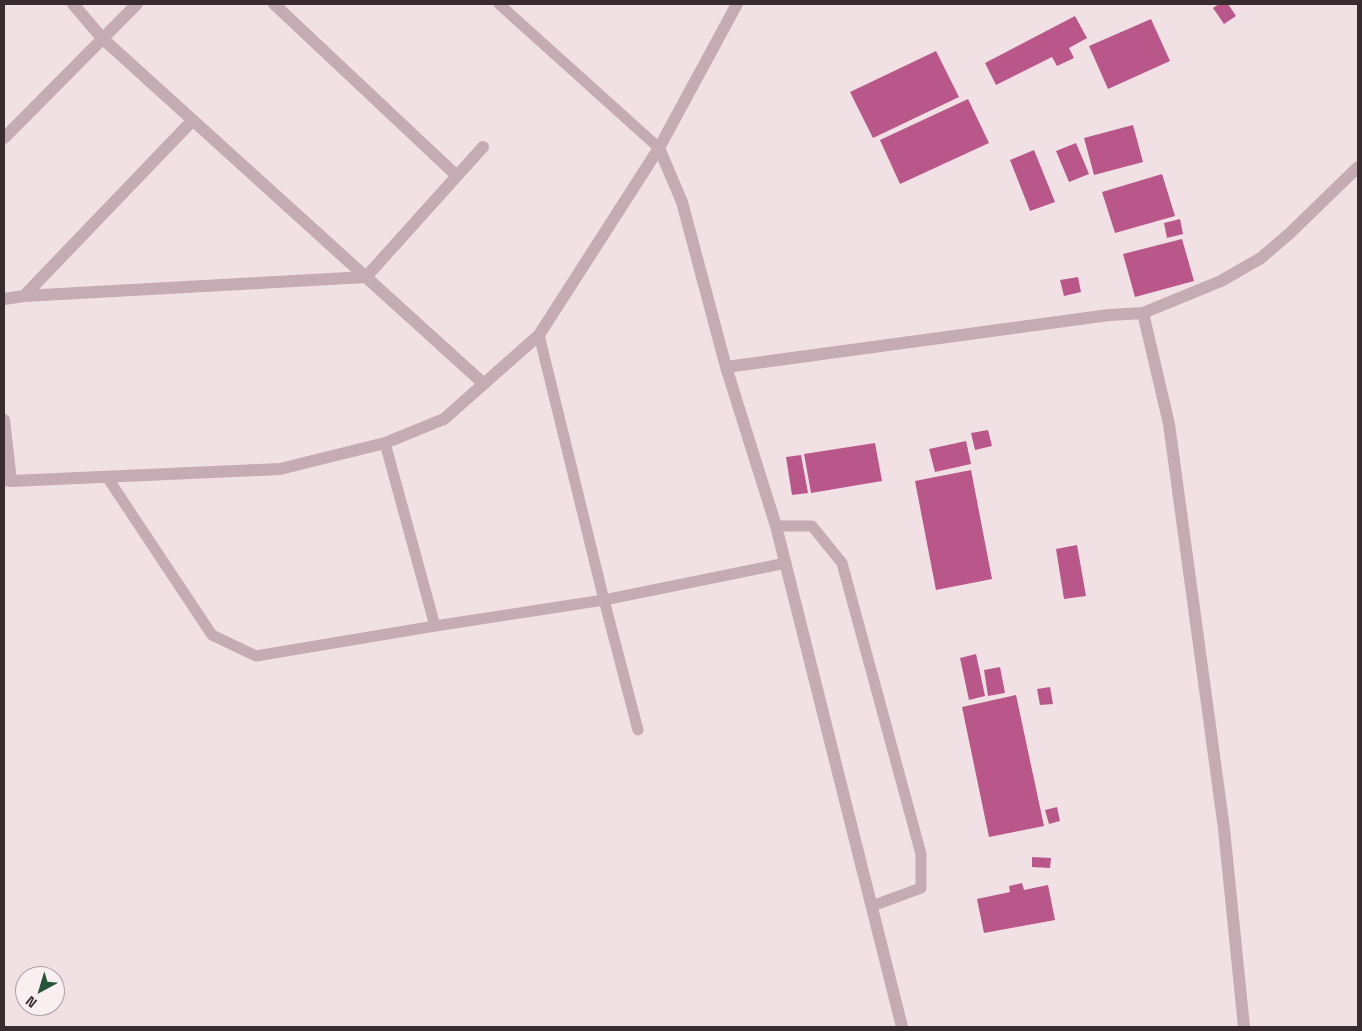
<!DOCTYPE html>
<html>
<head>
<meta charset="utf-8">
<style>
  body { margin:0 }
  #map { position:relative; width:1362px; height:1031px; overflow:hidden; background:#f1e1e5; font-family:"Space Grotesk",sans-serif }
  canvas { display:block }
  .frame { position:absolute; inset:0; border:5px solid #382c31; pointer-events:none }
  .north { position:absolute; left:15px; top:966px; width:50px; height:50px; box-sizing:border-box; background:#f9eef0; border:1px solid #aca0a4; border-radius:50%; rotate:219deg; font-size:14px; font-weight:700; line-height:20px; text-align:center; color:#382c31 }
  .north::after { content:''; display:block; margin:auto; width:18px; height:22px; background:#255534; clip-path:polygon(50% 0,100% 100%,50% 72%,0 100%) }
</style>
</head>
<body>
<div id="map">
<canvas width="1362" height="1031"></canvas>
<div class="frame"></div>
<div class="north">N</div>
</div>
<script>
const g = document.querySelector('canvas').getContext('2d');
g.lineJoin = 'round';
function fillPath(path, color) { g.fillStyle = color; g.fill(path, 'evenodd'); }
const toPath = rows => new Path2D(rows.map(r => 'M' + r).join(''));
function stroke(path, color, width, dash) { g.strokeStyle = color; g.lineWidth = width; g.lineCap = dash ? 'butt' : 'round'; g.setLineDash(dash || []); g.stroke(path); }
const building = toPath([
  [1219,4,1228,4,1236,16,1224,24,1213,8],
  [1075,16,1087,38,1069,48,1074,58,1057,66,1052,57,996,85,985,63],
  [1151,19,1170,61,1108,89,1089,46],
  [936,51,959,97,873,138,850,92],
  [968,99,989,143,900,184,880,140],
  [1133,125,1143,162,1094,175,1084,138],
  [1076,143,1089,174,1069,182,1056,151],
  [1034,150,1055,202,1030,211,1010,160],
  [1162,174,1175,216,1115,233,1102,192],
  [1180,219,1183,234,1167,238,1164,223],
  [1182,239,1194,281,1135,297,1123,254],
  [1078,277,1081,292,1064,296,1060,280],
  [988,430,992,446,975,450,971,433],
  [966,441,971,464,935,472,929,449],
  [875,443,882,481,811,493,804,454],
  [801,455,808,493,792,495,786,457],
  [971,470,992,579,936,590,915,481],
  [1077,545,1086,596,1064,599,1056,549],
  [976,654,985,696,969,700,960,658],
  [1000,667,1005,693,988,696,984,670],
  [1050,687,1053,704,1040,705,1037,689],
  [1016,695,1044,826,989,837,962,707],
  [1057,807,1060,821,1049,824,1045,810],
  [1032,857,1051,858,1050,868,1032,867],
  [1022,883,1024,890,1048,885,1055,920,984,933,977,899,1010,892,1009,886]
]);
const service = toPath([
  [499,4,659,148],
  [539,335,604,600,638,730],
  [385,443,435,626],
  [107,477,212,635,256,656,435,626,604,600,786,563],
  [776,526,812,526,842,563,921,854,921,888,872,906]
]);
const minor = toPath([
  [73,4,102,38,484,384],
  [274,4,457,176],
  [4,138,137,4],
  [659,148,682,202,726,367,776,526,902,1027],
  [24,296,193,120],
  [4,299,24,296,366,277,483,147],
  [1143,313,1221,281,1261,258,1290,233,1358,167],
  [726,367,1109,315,1143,313,1169,424,1224,829,1244,1027],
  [4,420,11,481],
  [4,480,11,481,280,469,385,443,444,419,539,335,659,148,737,4]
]);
fillPath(building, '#b9578a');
stroke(service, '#c5abb3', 11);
stroke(minor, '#c5abb3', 12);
</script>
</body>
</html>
